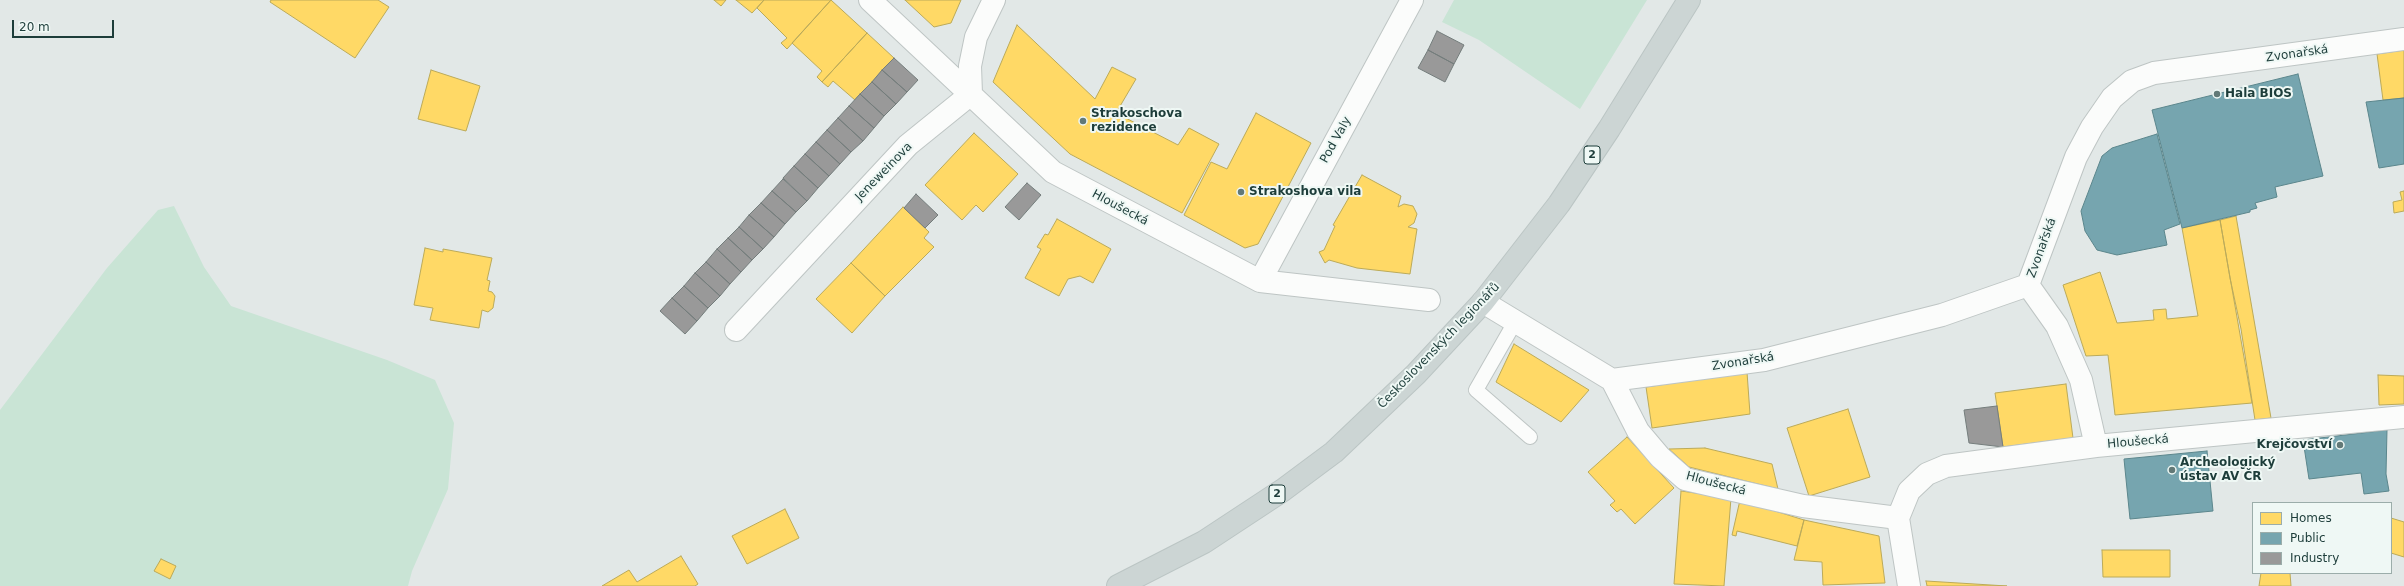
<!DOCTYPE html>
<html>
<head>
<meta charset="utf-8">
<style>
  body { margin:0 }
  #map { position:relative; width:2404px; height:586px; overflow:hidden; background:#e2e8e7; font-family:"DejaVu Sans",sans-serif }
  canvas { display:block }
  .legend { position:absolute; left:2252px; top:502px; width:140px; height:72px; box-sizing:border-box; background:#eff8f5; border:1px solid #9badaa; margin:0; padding:5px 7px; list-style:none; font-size:12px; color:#1d3d3a }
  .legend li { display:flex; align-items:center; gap:8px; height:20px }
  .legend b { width:20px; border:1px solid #9badaa }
  .scale { position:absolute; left:12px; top:20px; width:102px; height:18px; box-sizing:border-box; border:2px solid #1d3d3a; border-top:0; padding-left:5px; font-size:12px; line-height:14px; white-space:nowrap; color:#1d3d3a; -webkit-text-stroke:3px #eff8f5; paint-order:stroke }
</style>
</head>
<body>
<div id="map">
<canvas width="2404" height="586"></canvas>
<ul class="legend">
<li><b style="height:11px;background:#ffd966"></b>Homes</li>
<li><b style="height:11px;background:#76a5af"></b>Public</li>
<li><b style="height:11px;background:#999"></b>Industry</li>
</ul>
<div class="scale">20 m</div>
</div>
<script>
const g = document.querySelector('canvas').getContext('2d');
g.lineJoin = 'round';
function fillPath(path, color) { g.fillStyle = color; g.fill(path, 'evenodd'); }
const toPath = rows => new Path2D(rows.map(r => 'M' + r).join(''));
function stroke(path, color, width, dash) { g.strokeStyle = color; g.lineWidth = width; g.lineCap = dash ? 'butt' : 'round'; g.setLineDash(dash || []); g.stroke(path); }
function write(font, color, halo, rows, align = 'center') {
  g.font = font + ' "DejaVu Sans",sans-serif'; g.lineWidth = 4; g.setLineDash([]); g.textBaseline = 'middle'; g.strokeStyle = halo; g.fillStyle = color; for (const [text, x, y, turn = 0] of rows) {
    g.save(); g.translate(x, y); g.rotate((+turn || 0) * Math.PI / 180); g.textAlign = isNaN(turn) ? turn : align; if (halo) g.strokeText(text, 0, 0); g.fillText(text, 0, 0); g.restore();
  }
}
const green = toPath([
  [1454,0,1647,0,1580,109,1479,40,1442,22],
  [174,206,204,267,231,306,387,360,435,380,454,423,448,489,412,571,408,586,0,586,0,410,107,268,158,210]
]);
const homes = toPath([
  [271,0,378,0,389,7,355,58,270,2,271,0],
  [714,0,726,0,721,6,714,0],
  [736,0,764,0,752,13,736,0],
  [764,0,831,0,787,49,781,43,787,38,757,8,764,0],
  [831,0,867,33,822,82,817,77,822,71,792,43,831,0],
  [905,0,961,0,951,23,934,27,905,0],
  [1017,25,1095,99,1112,67,1136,79,1116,113,1178,145,1189,128,1219,144,1182,213,1070,154,993,82,1017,25],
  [867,33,894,58,855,100,833,81,828,87,822,82,867,33],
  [2404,50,2404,98,2383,100,2377,54,2404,50],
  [431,70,480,86,466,131,418,119,431,70],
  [1256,113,1311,143,1258,244,1245,248,1184,215,1211,162,1227,169,1256,113],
  [974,133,1018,174,983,212,976,205,962,220,925,185,974,133],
  [1362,175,1401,196,1398,207,1404,204,1413,206,1417,214,1414,223,1408,227,1417,229,1410,274,1357,268,1329,260,1325,263,1319,252,1324,250,1335,226,1333,225,1362,175],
  [2404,191,2404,211,2394,213,2393,202,2402,200,2400,192,2404,191],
  [903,207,929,232,924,238,934,247,885,296,851,263,903,207],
  [2236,216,2271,418,2255,420,2241,329,2230,278,2220,220,2236,216],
  [1057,219,1111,249,1093,283,1080,276,1068,279,1059,296,1025,278,1041,249,1037,247,1045,234,1048,235,1057,219],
  [2220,220,2252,403,2115,415,2108,355,2086,356,2063,285,2100,272,2117,323,2154,320,2153,310,2166,309,2167,319,2198,316,2182,228,2220,220],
  [425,248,443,252,443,249,492,258,487,280,490,281,488,291,492,292,495,296,493,308,488,312,482,310,479,328,430,320,433,308,414,305,425,248],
  [851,263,885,296,852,333,816,299,851,263],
  [1514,344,1589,390,1561,422,1496,382,1514,344],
  [1747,372,1750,414,1652,428,1646,387,1747,372],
  [2378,375,2404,376,2404,404,2379,405,2378,375],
  [2066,384,2073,438,2003,447,1995,393,2066,384],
  [1848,409,1870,477,1809,496,1787,428,1848,409],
  [1627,437,1674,488,1635,524,1621,509,1617,512,1610,505,1615,501,1588,472,1627,437],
  [1705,448,1772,464,1778,489,1689,467,1669,449,1705,448],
  [1681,491,1731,498,1724,586,1674,584,1681,491],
  [1740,500,1804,520,1797,546,1737,531,1736,536,1732,535,1740,500],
  [785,509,799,538,747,564,732,536,785,509],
  [2391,518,2404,522,2404,557,2391,553,2391,518],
  [1804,520,1879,536,1885,583,1823,585,1822,562,1794,560,1804,520],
  [2102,550,2170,550,2170,577,2103,577,2102,550],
  [681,556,698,584,695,586,602,586,629,570,637,582,681,556],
  [161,559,176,566,170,579,154,571,161,559],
  [2261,573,2290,573,2291,586,2259,586,2261,573],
  [1926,581,2007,586,1927,586,1926,581]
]);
const public = toPath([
  [2298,74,2323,176,2275,187,2277,197,2255,203,2257,208,2250,210,2250,212,2182,228,2152,110,2298,74],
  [2404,98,2404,164,2379,168,2366,102,2404,98],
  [2157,134,2180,224,2164,230,2167,245,2117,255,2097,250,2085,231,2081,211,2102,156,2112,148,2157,134],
  [2387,430,2386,474,2389,491,2364,494,2361,473,2309,479,2303,440,2387,430],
  [2207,451,2213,511,2130,519,2124,459,2207,451]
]);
const industry = toPath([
  [1437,31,1464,45,1454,64,1428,50,1437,31],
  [1428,50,1454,64,1445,82,1418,68,1428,50],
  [894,58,918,80,907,92,882,70,894,58],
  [882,70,907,92,896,104,872,82,882,70],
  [872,82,896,104,884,116,860,94,872,82],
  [860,94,884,116,874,128,849,106,860,94],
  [849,106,874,128,863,141,838,118,849,106],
  [838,118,863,141,851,152,827,130,838,118],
  [827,130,851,152,840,164,816,142,827,130],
  [816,142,840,164,829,176,805,154,816,142],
  [805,154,829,176,818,188,794,166,805,154],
  [794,166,818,188,807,201,783,178,794,166],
  [783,179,807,201,796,212,772,191,783,179],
  [1027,183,1041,195,1019,220,1005,207,1027,183],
  [772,191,796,212,785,224,761,203,772,191],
  [916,194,938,215,925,228,904,208,916,194],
  [761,203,785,224,774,237,749,215,761,203],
  [749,215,774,237,763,249,739,227,749,215],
  [739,227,763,249,752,260,728,238,739,227],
  [728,238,752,260,741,272,717,249,728,238],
  [717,249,741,272,730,284,706,262,717,249],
  [706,262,730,284,720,296,695,273,706,262],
  [695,273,720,296,708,308,684,286,695,273],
  [684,286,708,308,697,321,672,298,684,286],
  [672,298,697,321,685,334,660,311,672,298],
  [1997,406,2003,447,1969,443,1964,410,1997,406]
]);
const lane = toPath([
  [1515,322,1476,390,1530,437]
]);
const street = toPath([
  [870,0,1053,172,1260,281,1429,300],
  [971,94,970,66,976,37,994,0],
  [1260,281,1412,0],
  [2028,285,2057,326,2081,380,2096,446],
  [1483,302,1612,380,1638,431,1660,457,1685,479,1803,506,1898,518,1909,491,1927,474,1946,466,2096,446,2404,417],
  [736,330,908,145,971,94],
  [1612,380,1764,360,1942,315,2028,285,2076,157,2092,127,2112,98,2132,81,2154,73,2404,39],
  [1898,518,1909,586]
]);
const primary = toPath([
  [1118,586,1204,542,1283,490,1334,452,1416,374,1483,302,1559,204,1609,129,1689,0]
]);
const markers = [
  [2217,94,4,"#627977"],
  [1083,121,4,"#627977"],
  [1241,192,4,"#627977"],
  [2340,445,4,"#627977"],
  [2172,470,4,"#627977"]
];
const shields = [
  [1592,155,16],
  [1277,494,16]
];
const shieldNames = [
  ["2",1592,155],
  ["2",1277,494]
];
const streetNames = [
  ["Zvonařská",2297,54,-8],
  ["Pod Valy",1336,140,-61],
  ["Jeneweinova",884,172,-46],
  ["Hloušecká",1120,208,28],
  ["Zvonařská",2042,248,-70],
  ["Československých legionářů",1439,346,-46],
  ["Zvonařská",1743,362,-9],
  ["Hloušecká",2138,442,-5],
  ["Hloušecká",1716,484,15]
];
const poiNames = [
  ["Hala BIOS",2225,94],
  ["Strakoschova",1091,114],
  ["rezidence",1091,128],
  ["Strakoshova vila",1249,192],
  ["Krejčovství",2332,445,"right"],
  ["Archeologický",2180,463],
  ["ústav AV ČR",2180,477]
];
fillPath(green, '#c9e4d5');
fillPath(homes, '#ffd966');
stroke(homes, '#bbaa59', 1);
fillPath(public, '#76a5af');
stroke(public, '#5b868c', 1);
fillPath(industry, '#999');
stroke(industry, '#747d7c', 1);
stroke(lane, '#bec5c4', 16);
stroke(street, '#bec5c4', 24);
stroke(primary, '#bbc5c4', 24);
stroke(lane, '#fbfcfb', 14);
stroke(street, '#fbfcfb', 22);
stroke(primary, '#ccd5d4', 22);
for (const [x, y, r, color] of markers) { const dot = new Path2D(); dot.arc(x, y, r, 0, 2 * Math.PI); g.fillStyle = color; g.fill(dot); stroke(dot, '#eff8f5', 1.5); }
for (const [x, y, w] of shields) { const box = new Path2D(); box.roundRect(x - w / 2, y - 9, w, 18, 3); g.fillStyle = '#eff8f5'; g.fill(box); stroke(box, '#1d3d3a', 1); }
write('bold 11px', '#1d3d3a', null, shieldNames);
write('12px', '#1d3d3a', '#eff8f5', streetNames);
write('bold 12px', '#1d3d3a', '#eff8f5', poiNames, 'left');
</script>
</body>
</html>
